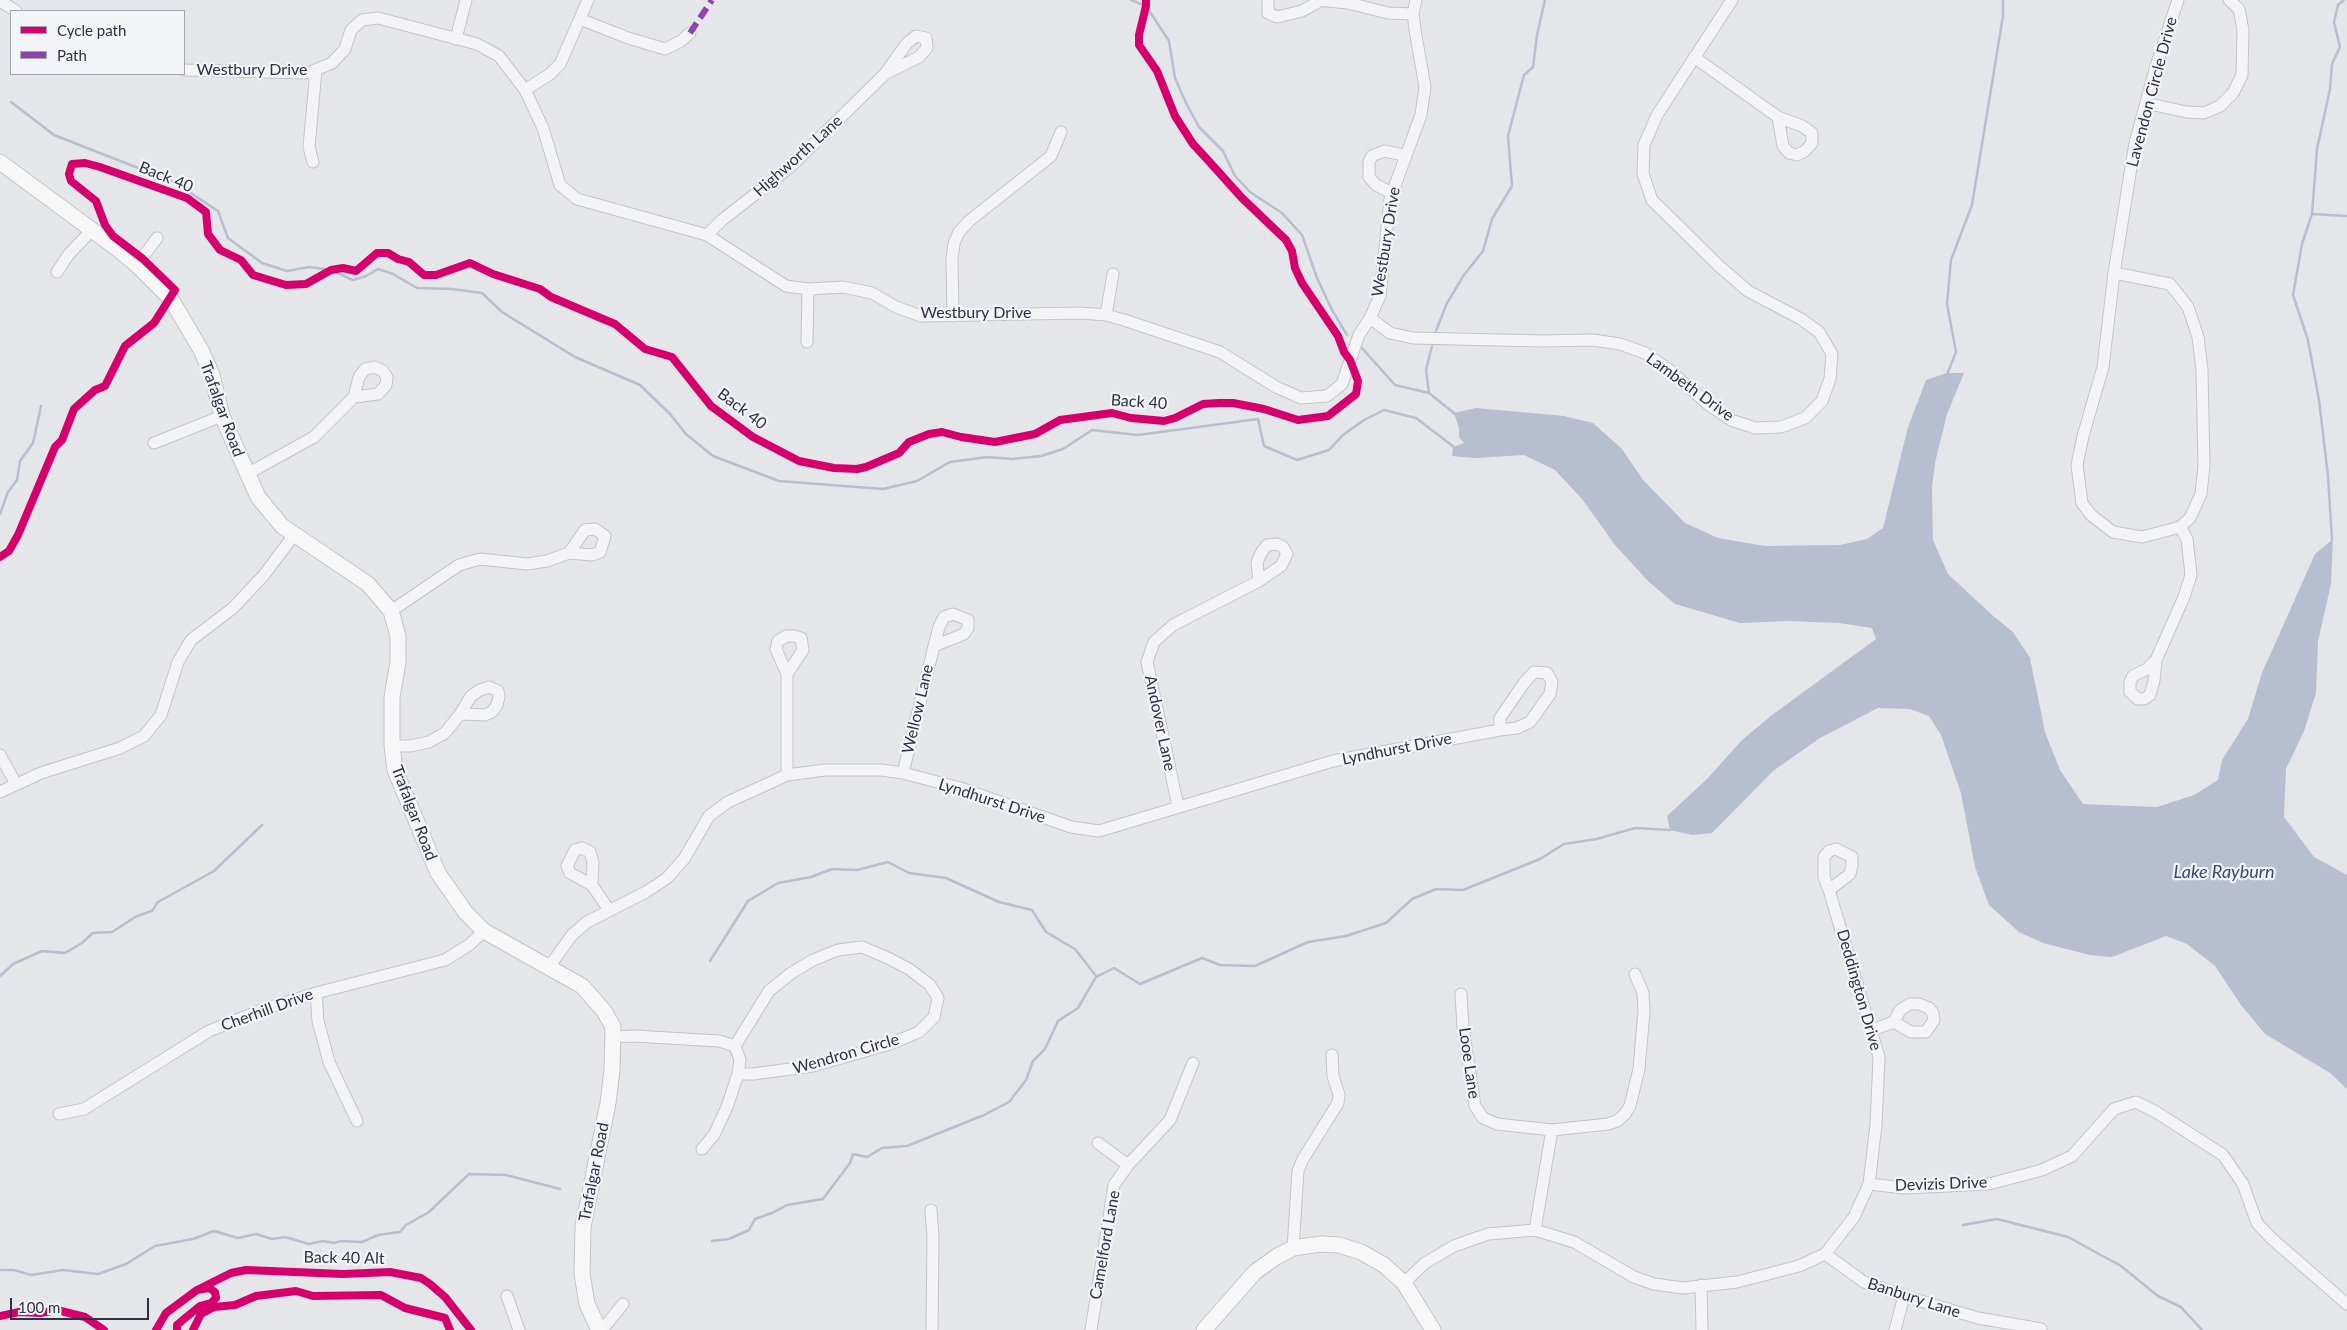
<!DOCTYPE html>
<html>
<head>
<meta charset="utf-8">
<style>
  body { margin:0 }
  #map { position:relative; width:2347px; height:1330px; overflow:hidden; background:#e5e6e9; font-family:Lato,sans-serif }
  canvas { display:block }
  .legend { position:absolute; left:10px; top:10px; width:175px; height:65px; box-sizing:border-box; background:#f3f4f8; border:1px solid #a4a6af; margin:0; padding:6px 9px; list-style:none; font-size:15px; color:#2d3141 }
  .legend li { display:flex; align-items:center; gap:10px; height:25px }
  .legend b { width:25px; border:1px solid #a4a6af }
  .scale { position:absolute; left:10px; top:1298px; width:139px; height:22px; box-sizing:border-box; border:2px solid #2d3141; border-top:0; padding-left:6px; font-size:15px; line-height:18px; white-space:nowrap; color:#2d3141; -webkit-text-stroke:4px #f3f4f8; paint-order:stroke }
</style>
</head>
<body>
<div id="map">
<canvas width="2347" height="1330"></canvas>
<ul class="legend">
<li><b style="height:6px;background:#d6006c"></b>Cycle path</li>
<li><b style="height:6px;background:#8e44ad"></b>Path</li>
</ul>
<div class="scale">100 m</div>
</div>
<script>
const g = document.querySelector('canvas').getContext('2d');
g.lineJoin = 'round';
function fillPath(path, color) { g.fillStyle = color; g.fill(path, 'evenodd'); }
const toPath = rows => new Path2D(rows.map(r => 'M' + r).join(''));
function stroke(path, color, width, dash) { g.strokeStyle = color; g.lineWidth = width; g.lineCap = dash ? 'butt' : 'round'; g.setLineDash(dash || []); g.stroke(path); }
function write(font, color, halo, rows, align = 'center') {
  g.font = font + ' Lato,sans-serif'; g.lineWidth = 4.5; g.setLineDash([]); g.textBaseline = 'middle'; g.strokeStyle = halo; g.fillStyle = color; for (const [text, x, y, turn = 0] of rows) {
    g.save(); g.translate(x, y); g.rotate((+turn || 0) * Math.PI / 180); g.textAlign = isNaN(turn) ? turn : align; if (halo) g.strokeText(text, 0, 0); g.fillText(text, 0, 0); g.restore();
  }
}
const water = toPath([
  [1947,373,1964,373,1947,414,1935,463,1932,487,1933,540,1948,574,1992,615,2013,632,2030,658,2045,732,2060,770,2083,804,2157,807,2194,795,2218,780,2222,760,2248,719,2262,673,2315,554,2333,539,2331,584,2318,641,2316,693,2304,731,2286,769,2284,817,2314,857,2347,875,2347,1089,2330,1073,2265,1034,2241,1005,2215,966,2187,944,2166,936,2112,957,2090,955,2043,943,2019,932,1989,905,1975,867,1961,793,1941,735,1929,716,1910,709,1878,708,1820,738,1773,771,1712,833,1692,835,1670,830,1667,816,1707,779,1742,740,1772,715,1876,639,1872,628,1839,623,1789,621,1740,623,1675,604,1649,582,1615,545,1582,499,1555,470,1524,455,1475,458,1452,456,1453,447,1464,443,1459,437,1459,428,1454,413,1476,408,1564,416,1593,423,1622,449,1643,480,1685,523,1718,538,1765,546,1840,545,1867,539,1883,528,1908,427,1926,380]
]);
const stream = toPath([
  [1131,0,1146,6,1169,41,1175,78,1186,103,1199,127,1223,151,1235,176,1250,192,1282,213,1302,235,1317,278,1332,310,1347,335],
  [11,102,54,135,174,182,218,211,228,238,262,263,287,271,309,267,331,270,353,280,366,276,378,269,393,274,417,288,452,289,482,293,502,312,575,357,640,385,670,414,686,434,713,456,779,481,883,489,917,481,950,462,988,457,1012,459,1041,456,1063,449,1092,430,1138,435,1258,419,1264,446,1297,460,1329,450,1343,435,1364,420,1384,410,1416,418,1454,447],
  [2312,214,2347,216],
  [1436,331,1447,303,1464,275,1483,251,1492,219,1512,186,1508,136,1524,75,1533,67,1537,35,1545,0],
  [1362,348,1395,385,1429,393,1455,414],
  [1946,377,1956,352,1947,304,1951,260,1972,205,2003,16,2003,0],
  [1429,393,1426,370,1432,346],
  [0,514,8,492,17,480,20,461,33,443,41,406],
  [2332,540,2328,476,2319,400,2308,340,2293,295,2302,244,2312,214,2317,149,2330,89,2332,64,2340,47,2334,22,2338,5,2344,0],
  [710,961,748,901,778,883,811,877,832,869,857,870,888,862,909,873,946,878,999,902,1032,910,1046,932,1075,949,1096,976],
  [0,976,13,964,42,951,65,953,82,943,93,933,112,932,137,916,152,911,158,902,214,871,262,825],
  [1963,1225,1997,1219,2068,1237,2121,1266,2158,1296,2181,1307,2202,1330],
  [712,1241,729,1239,749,1230,755,1219,772,1213,787,1205,823,1199,850,1163,853,1154,867,1157,882,1148,907,1146,984,1115,1009,1102,1026,1080,1033,1061,1045,1049,1058,1021,1078,1008,1096,977,1114,968,1140,984,1202,958,1220,965,1255,966,1308,942,1346,936,1386,923,1412,899,1436,889,1463,890,1540,859,1564,844,1597,839,1635,828,1670,830,1673,828],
  [0,1270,14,1270,31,1275,63,1270,98,1274,126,1264,155,1246,193,1239,214,1231,238,1238,256,1234,272,1239,285,1237,309,1244,323,1241,334,1243,341,1241,362,1242,378,1235,400,1232,406,1225,429,1212,469,1174,506,1175,560,1189]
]);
const street = toPath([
  [1268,0,1268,13,1277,17,1302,11,1320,1],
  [1318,0,1348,3,1388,13,1413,14],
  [0,1,16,11],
  [580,19,628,38,665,49,681,41,690,33],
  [456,39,466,0],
  [1694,57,1778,117,1783,146,1789,153,1797,155,1805,151,1812,143,1812,133,1802,126,1778,117],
  [184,70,308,73,332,63,345,49,351,30,362,20,378,18,477,44,499,56,525,90,543,128,560,185,577,199,707,235,786,286,808,289,843,287,872,293,896,307,921,316,1080,313,1106,315,1124,320,1220,352,1276,387,1301,398,1327,396,1342,384,1359,335,1370,318,1380,296,1390,199,1421,115,1425,87,1415,30,1413,14,1416,0],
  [525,90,550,74,560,64,588,0],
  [2146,103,2186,112,2204,113,2220,106,2233,93,2242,75,2243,30,2239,9,2229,0],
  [313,162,309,147,316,70],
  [1392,193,1376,185,1369,177,1369,162,1372,156,1384,151,1404,155],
  [707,235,722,220,790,167,885,74,919,57,927,48,926,38,916,36,907,43,885,74],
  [137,265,157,238],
  [57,272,69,254,92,230],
  [2114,273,2170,284,2188,307,2198,337,2202,370,2204,466,2201,494,2190,518,2180,527,2142,537,2113,532,2091,515,2082,503,2077,465,2083,436,2103,367,2114,273,2135,143,2156,66,2178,0],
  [1106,315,1113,274],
  [953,316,952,259,954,243,959,232,969,221,1051,156,1061,132],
  [1370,318,1390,333,1413,338,1542,341,1593,340,1620,344,1645,353,1668,369,1709,405,1731,420,1755,428,1781,427,1805,418,1822,401,1830,379,1832,354,1819,332,1801,319,1748,291,1719,266,1652,200,1643,174,1644,145,1657,115,1732,0],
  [807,342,808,289],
  [154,443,222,416],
  [247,474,314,437,354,397,378,394,386,385,387,377,383,371,375,367,365,369,359,377,354,397],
  [391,611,459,565,480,559,527,564,547,561,569,553,592,555,600,552,605,536,595,529,585,530,569,553],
  [2156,660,2154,681,2150,695,2144,699,2138,699,2130,692,2130,682,2133,676,2147,669,2156,660,2184,597,2191,575,2187,539,2180,527],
  [392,746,410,746,429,742,445,733,460,714,485,715,492,712,497,705,499,697,498,691,489,687,480,690,471,696,460,714],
  [0,755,16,784],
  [903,773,934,646,964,634,968,628,968,620,953,614,944,617,939,627,934,646],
  [787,775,787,674,803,650,801,638,794,636,786,636,778,641,776,649,787,674],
  [0,792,41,773,120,748,144,736,161,715,178,662,191,640,233,608,264,575,294,535],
  [1178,806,1147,662,1154,642,1173,625,1259,581,1281,566,1287,554,1283,547,1277,544,1267,545,1261,553,1257,563,1259,581],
  [592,885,570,873,567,866,575,850,582,848,590,852,593,862,592,885,609,910],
  [549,967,572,935,587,922,646,892,667,878,684,859,709,816,728,802,787,775,825,770,881,770,903,773,960,788,1071,827,1099,831,1333,761,1500,730,1500,718,1524,683,1534,672,1547,673,1552,682,1550,694,1530,722,1517,728,1500,730],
  [316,993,318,1021,329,1062,357,1121],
  [1461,994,1463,1027,1475,1106,1483,1118,1497,1124,1552,1130,1608,1124,1617,1121,1625,1114,1630,1106,1639,1069,1644,1011,1643,993,1635,974],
  [1872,1030,1894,1022,1911,1032,1926,1032,1934,1020,1933,1013,1929,1008,1919,1004,1910,1004,1900,1010,1894,1022],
  [614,1037,634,1036,719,1041,735,1046,740,1060,738,1074,727,1107,714,1135,702,1149],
  [735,1046,769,991,790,974,813,960,838,950,862,947,888,958,909,969,930,985,938,998,934,1017,919,1032,890,1044,813,1066,753,1074,738,1074],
  [59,1114,84,1109,209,1031,264,1009,316,993,445,960,469,945,484,931],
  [1098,1143,1128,1165],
  [1869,1184,1904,1188,1989,1184,2042,1170,2072,1156,2114,1109,2136,1102,2156,1112,2223,1155,2243,1184,2257,1223,2271,1238,2347,1304],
  [931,1210,933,1237,932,1330],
  [1535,1230,1552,1130],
  [1293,1248,1298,1171,1303,1159,1338,1103,1339,1095,1333,1076,1332,1055],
  [1825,1254,1864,1282,1904,1296,1978,1318,2041,1329],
  [1404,1283,1425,1263,1454,1246,1488,1234,1535,1230,1574,1242,1634,1277,1654,1284,1683,1288,1737,1282,1799,1266,1825,1254,1854,1217,1869,1184,1876,1125,1879,1057,1829,890,1850,874,1852,866,1852,857,1836,849,1829,851,1824,857,1824,877,1829,890],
  [1701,1285,1702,1330],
  [507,1296,519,1330],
  [602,1330,623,1304],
  [1091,1330,1114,1185,1128,1165,1170,1120,1193,1063],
  [1895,1330,1904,1296]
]);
const secondary = toPath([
  [0,162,115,247,137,265,171,299,201,350,212,375,222,416,258,497,282,526,368,584,391,611,398,636,398,662,392,697,392,746,395,770,438,873,466,913,484,931,582,986,604,1011,613,1027,612,1070,608,1103,583,1227,582,1274,587,1304,599,1330],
  [1204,1330,1255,1272,1276,1257,1293,1248,1321,1244,1339,1245,1361,1252,1384,1265,1404,1283,1433,1330]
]);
const quiet = toPath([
  [690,33,712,0]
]);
const cycleway = toPath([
  [0,557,9,551,18,535,55,447,62,440,74,409,95,390,105,386,125,346,154,323,175,290,143,259,113,236,105,225,96,201,71,181,69,174,72,164,85,163,100,167,187,198,206,212,208,234,220,250,241,260,253,275,286,285,306,284,331,270,343,268,356,271,377,253,388,253,398,259,409,262,424,275,436,275,470,263,493,274,540,289,551,297,615,324,645,349,672,357,711,406,753,437,799,461,834,468,857,469,866,467,899,453,909,442,929,434,942,432,961,437,995,442,1035,434,1060,420,1112,413,1131,418,1164,421,1175,418,1203,404,1219,403,1233,403,1264,409,1298,420,1328,416,1356,394,1358,381,1350,360,1344,352,1338,336,1302,283,1295,268,1292,251,1286,240,1242,198,1206,158,1193,144,1175,116,1157,71,1139,45,1139,35,1146,6,1146,0],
  [197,1290,231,1273,246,1270,343,1274,390,1272,421,1278,430,1284,445,1297,471,1330],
  [0,1316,19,1312,40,1313,57,1310,85,1317,104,1330],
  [156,1330,166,1313,197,1290,209,1288,215,1292,216,1298,211,1303,200,1306,184,1319,177,1325,177,1330],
  [193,1330,201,1314,214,1307,235,1305,256,1296,296,1291,313,1296,381,1295,405,1308,445,1318,450,1330]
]);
const streetNames = [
  ["Westbury Drive",252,70],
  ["Lavendon Circle Drive",2152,92,-75],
  ["Highworth Lane",798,156,-42],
  ["Back 40",166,177,22],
  ["Westbury Drive",1386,242,-81],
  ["Westbury Drive",976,313],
  ["Lambeth Drive",1690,387,36],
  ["Back 40",1139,402,4],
  ["Trafalgar Road",222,409,70],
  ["Back 40",742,409,37],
  ["Wellow Lane",918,709,-77],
  ["Andover Lane",1160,723,78],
  ["Lyndhurst Drive",1397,749,-11],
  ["Lyndhurst Drive",992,801,18],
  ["Trafalgar Road",414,813,69],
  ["Deddington Drive",1859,990,74],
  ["Cherhill Drive",267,1010,-20],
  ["Wendron Circle",846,1054,-16],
  ["Looe Lane",1469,1063,82],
  ["Trafalgar Road",594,1172,-79],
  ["Devizis Drive",1941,1184,-2],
  ["Camelford Lane",1105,1245,-80],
  ["Back 40 Alt",344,1258,1],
  ["Banbury Lane",1914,1298,18]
];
const waterNames = [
  ["Lake Rayburn",2224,872]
];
fillPath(water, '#b7bed0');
stroke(stream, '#b7bed0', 2.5);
stroke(street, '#c3c4c7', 13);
stroke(secondary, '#c3c4c7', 17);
stroke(street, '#f4f4f6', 11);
stroke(secondary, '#f7f7f8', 15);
stroke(quiet, '#8e44ad', 6, [12, 6]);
stroke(cycleway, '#d6006c', 8);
write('16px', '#2d3141', '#f3f4f8', streetNames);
write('italic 18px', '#3c4970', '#f3f4f8', waterNames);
</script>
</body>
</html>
